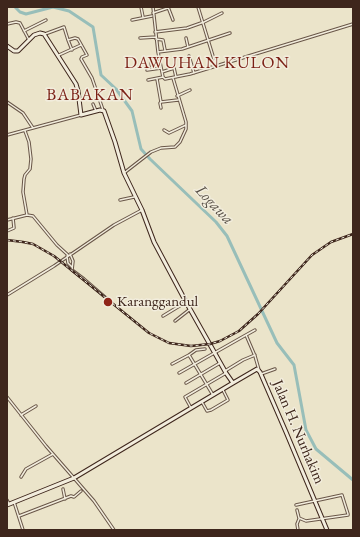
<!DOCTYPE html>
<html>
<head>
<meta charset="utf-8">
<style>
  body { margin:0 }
  #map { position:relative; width:360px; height:537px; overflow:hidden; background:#ebe4ca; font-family:"EB Garamond",serif }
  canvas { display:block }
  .frame { position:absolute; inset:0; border:8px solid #3e261c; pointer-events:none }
</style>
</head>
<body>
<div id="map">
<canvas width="360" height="537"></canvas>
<div class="frame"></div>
</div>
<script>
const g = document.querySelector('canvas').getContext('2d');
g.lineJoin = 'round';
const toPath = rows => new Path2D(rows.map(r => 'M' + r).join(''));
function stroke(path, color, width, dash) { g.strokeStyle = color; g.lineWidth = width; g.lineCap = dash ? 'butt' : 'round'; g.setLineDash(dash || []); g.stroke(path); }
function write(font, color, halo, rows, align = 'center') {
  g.font = font + ' "EB Garamond",serif'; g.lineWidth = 3; g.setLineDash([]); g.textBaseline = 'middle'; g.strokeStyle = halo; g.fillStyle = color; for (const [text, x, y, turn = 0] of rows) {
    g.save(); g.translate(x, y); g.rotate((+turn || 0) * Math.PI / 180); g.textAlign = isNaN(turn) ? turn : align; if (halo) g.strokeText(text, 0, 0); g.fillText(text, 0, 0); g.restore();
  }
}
const river = toPath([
  [15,7,20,12,26,14,53,7,69,11,93,27,101,75,116,89,132,111,141,149,150,159,216,222,227,236,277,343,294,365,306,430,316,449,353,480]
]);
const street = toPath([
  [141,7,143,17],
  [153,7,158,52,163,77,165,79,190,74,353,24],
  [168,7,173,20],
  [198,7,216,66],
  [153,13,168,8],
  [132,20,152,16],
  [7,24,16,22,20,23,29,40],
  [24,31,46,20],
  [155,32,187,28,204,22,222,13],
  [45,34,64,27,68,40,75,38,78,39,87,55,82,57,81,59,92,78,103,110],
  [140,38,156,37],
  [186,38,188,47],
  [156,39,163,40,165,50],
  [68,40,72,50],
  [158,52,182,49,230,33],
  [59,55,81,45],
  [189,56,194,73],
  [151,62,152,69],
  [147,70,161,68],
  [162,72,174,68,176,77],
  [157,79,161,102,178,100],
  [148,80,163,77],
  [177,96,190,90],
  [7,102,23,113,33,128],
  [93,104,96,111],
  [161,108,160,103,161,102],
  [164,130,169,133,186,125],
  [25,131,29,142,31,159,30,169,25,175,24,179,23,192,27,215],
  [7,135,81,115],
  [124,173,151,152,161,148,175,147,180,142,186,129,186,122,173,78],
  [120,200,134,197],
  [7,220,27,215,33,216,57,245,68,255],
  [7,231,14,228,13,218],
  [70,254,73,261,72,270,84,279,112,303],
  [67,256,68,263,72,267],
  [7,295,54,266,114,225,142,210],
  [163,316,186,302],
  [175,321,189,310],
  [246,335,255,330],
  [189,355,196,350,205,349],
  [172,364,189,355,213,395],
  [225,371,243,360,255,355],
  [179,373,246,335,255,356,259,370],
  [261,374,275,369],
  [186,383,220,363],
  [7,397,46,446,94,501,114,530],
  [202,402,207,411,211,410,228,400,223,390],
  [191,408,185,397,226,373],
  [21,415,36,406],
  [21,477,26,469,53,454],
  [63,489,65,499],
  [7,500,9,504],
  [14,502,23,530],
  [296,505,342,495,348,514,348,515,306,521,299,518,297,510],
  [19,516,71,496,74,497,81,491],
  [298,530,297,524,299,519]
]);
const secondary = toPath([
  [7,46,14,51,18,51,34,35,40,33,44,34,76,84,78,91,81,115,100,110,104,111,115,142,124,173,142,210,154,242,186,302,226,373,233,383],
  [7,505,74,478,233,383,257,369,260,372,286,432,327,530]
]);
const rail = toPath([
  [7,240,23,242,33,244,54,256,149,333,169,343,191,346,210,344,220,341,239,331,258,314,312,255,331,242,353,234]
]);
const markers = [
  [108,302,5,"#8f2418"]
];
const poiNames = [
  ["Karanggandul",117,302]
];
const streetNames = [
  ["Jalan H. Nurhakim",298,432,67]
];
const waterNames = [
  ["Logawa",214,205,47]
];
const quarterNames = [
  ["DAWUHAN KULON",207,63],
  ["BABAKAN",90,95]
];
stroke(river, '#98beb9', 3);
stroke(street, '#695648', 3.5);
stroke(secondary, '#3e261c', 5);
stroke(street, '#f2eddd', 1.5);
stroke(secondary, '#f2eddd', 3);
stroke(rail, '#3e261c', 2.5);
stroke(rail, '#f2eddd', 1, [3]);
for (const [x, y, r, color] of markers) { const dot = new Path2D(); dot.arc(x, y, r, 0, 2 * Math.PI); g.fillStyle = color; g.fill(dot); stroke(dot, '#f2eddd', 1.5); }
write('15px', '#3e261c', '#f2eddd', poiNames, 'left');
write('15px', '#3e261c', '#f2eddd', streetNames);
write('italic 16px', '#544c43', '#f2eddd', waterNames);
g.letterSpacing = '1px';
write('17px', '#7a1f14', '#f2eddd', quarterNames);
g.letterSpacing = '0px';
</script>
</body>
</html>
